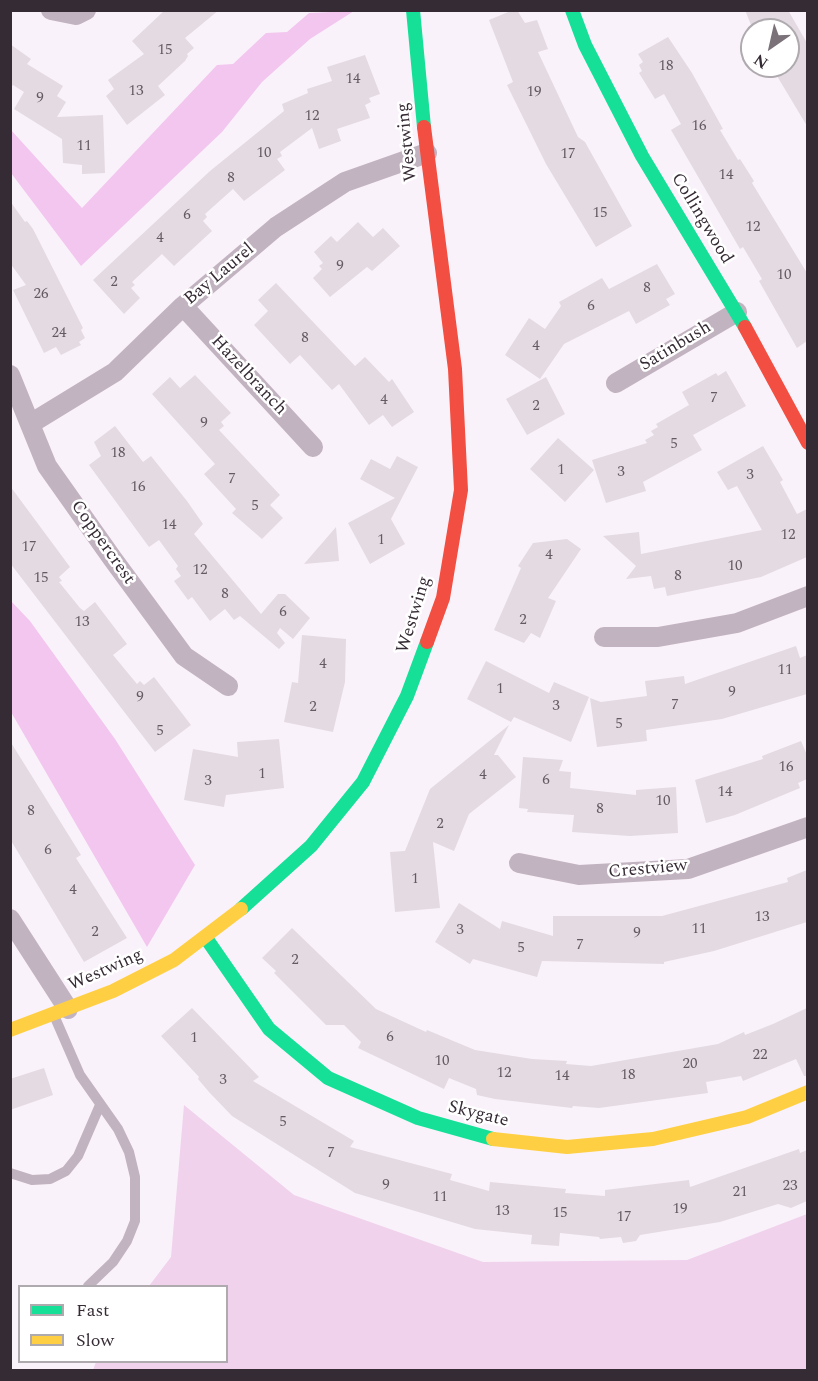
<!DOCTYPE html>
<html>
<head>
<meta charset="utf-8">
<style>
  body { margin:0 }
  #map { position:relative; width:818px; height:1381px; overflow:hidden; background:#faf2fa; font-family:Spectral,serif }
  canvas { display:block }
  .frame { position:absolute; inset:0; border:12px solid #352b34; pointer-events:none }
  .legend { position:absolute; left:18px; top:1285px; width:210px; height:78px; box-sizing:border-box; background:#fff; border:2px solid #aeaaae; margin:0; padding:8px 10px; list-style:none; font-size:18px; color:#352b34 }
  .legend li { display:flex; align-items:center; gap:12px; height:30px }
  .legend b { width:30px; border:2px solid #aeaaae }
  .north { position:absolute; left:740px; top:18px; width:60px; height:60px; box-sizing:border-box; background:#fff; border:2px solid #aeaaae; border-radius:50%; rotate:214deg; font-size:16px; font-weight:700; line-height:24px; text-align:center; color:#352b34 }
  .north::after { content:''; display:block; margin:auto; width:21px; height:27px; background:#7a7179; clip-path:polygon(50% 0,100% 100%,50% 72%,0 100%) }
</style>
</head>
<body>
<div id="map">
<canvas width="818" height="1381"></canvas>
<div class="frame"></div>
<ul class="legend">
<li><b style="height:8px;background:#16e098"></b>Fast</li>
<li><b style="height:8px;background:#ffcf43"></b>Slow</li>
</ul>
<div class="north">N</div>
</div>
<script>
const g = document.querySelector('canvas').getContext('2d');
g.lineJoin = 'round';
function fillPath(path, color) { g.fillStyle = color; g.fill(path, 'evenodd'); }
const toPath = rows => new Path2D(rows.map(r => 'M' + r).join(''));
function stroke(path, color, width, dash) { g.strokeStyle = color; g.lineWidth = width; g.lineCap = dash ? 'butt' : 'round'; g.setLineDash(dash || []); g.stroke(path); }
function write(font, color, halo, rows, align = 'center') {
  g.font = font + ' Spectral,serif'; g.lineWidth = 5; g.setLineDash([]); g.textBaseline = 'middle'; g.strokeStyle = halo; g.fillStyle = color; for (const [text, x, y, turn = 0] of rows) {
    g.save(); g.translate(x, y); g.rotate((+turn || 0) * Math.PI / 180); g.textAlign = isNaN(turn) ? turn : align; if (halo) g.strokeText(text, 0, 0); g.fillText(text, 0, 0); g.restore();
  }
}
const green = toPath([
  [184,1105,294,1195,483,1262,687,1260,807,1214,807,1370,93,1370,96,1362,226,1362,226,1286,149,1286,171,1257]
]);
const forest = toPath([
  [354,11,310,39,262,82,222,132,81,266,11,173,11,130,82,208,217,65,233,64,266,33,287,32,309,13],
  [10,600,30,621,115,739,195,865,147,947,11,712]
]);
const building = toPath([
  [165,10,219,10,185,38,194,48,187,54,188,56,185,61,158,86,165,95,127,125,106,96,114,89,108,80,144,54,132,41],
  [513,10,517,10,525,23,537,20,548,49,538,52,578,137,585,142,632,226,596,247,546,164,507,85,513,82,489,20],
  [745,10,788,10,807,43,807,126,771,66,788,66,788,30,753,30],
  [668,37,692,73,723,129,720,130,738,160,740,159,754,181,752,183,807,273,807,341,797,348,759,281,762,279,743,247,740,249,671,130,681,124,664,94,655,99,639,73,642,71,639,65,643,62,638,54],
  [10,44,31,59,27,64,63,86,57,96,66,102,57,117,103,115,105,173,82,174,82,165,63,163,62,139,14,109,24,92,13,85,10,88],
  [365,55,380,94,369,98,371,102,365,105,370,118,337,129,341,141,319,149,312,128,280,152,282,156,277,159,285,170,244,201,233,189,205,214,207,217,203,221,212,231,174,266,162,254,132,282,135,285,131,288,140,298,124,314,93,280,210,171,284,111,282,104,308,93,307,89,332,81,327,67],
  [10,201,25,222,27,221,33,229,83,328,81,330,85,338,79,342,81,345,61,355,56,347,44,353,13,290,26,285,10,263],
  [358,222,373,237,383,228,400,246,372,271,367,267,330,297,313,278,322,269,319,266,323,263,314,252,331,236,337,242],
  [657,264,675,294,666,299,670,305,636,324,629,311,564,344,540,379,505,355,529,318,545,329,561,306,559,302,602,278,609,289],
  [276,283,355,366,365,357,389,382,392,379,414,412,392,427,383,415,369,425,339,384,332,390,300,355,290,364,254,325,268,311,258,300],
  [726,371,746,406,693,435,702,450,643,482,646,491,606,503,592,460,647,443,645,440,654,435,651,431,658,427,656,424,689,405,682,392,716,373,718,376],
  [195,375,231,413,221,422,224,426,219,430,280,495,270,505,283,518,262,539,232,513,236,509,204,474,215,464,152,394,170,377,180,388],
  [546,377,565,414,527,435,506,399],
  [115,426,143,462,151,456,187,501,203,524,194,534,261,614,278,594,285,594,310,618,293,639,280,628,277,633,285,643,279,649,240,616,234,620,225,609,210,621,192,597,188,600,174,581,181,576,176,569,178,566,159,540,149,547,89,465,101,456,94,442],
  [558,438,594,470,565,502,530,469],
  [763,446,783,480,780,482,797,514,807,509,807,557,761,577,667,596,665,587,654,589,651,576,626,579,636,566,603,536,639,532,641,554,762,530,737,486,728,490,717,472],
  [397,456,418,467,391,519,405,544,370,564,348,523,395,498,360,479,371,459,390,469],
  [10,486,70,567,59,577,62,581,59,582,80,608,84,611,95,602,127,644,113,655,137,684,140,681,144,685,154,677,191,725,155,752,10,563],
  [336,527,339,561,304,564],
  [567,539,581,549,548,598,556,601,540,638,531,633,524,643,494,630,521,568,518,566,533,543],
  [302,635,346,639,345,682,333,732,284,722,292,682,298,683],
  [796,646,800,658,807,655,807,694,722,719,646,730,647,741,597,747,590,698,601,702,647,696,645,681,684,676,685,684],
  [486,661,549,693,554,682,589,697,571,742,514,717,511,722,467,699],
  [509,725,494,755,498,755,516,777,469,814,454,851,433,842,440,908,395,912,390,852,405,851,430,789],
  [279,739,284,788,226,795,224,807,184,800,193,749,238,757,237,742],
  [10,741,81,855,76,858,127,938,84,962,10,839],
  [801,741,807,755,807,779,798,783,800,788,735,815,706,823,695,780,763,759,762,756],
  [523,757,563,760,559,771,571,772,570,788,636,795,636,790,676,787,678,833,630,836,572,832,574,815,527,812,528,809,519,808],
  [807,870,807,922,714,951,664,962,664,964,542,961,537,977,473,959,470,964,435,942,459,903,500,929,502,921,553,936,553,916,662,916,788,882,787,878],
  [292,928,376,1009,426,1032,427,1030,475,1050,532,1059,567,1061,566,1064,591,1066,718,1044,744,1032,745,1035,773,1024,807,1008,807,1076,804,1076,796,1059,743,1081,741,1076,706,1082,708,1093,599,1108,573,1106,572,1108,495,1099,477,1095,476,1089,449,1078,444,1089,358,1048,361,1042,344,1025,326,1025,274,973,276,971,262,958],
  [192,1008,259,1077,253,1081,354,1141,350,1147,452,1174,450,1180,489,1191,490,1182,566,1189,565,1193,605,1196,605,1190,689,1180,690,1187,799,1149,800,1153,807,1150,807,1201,791,1208,778,1204,720,1222,640,1235,636,1241,623,1243,621,1237,600,1239,599,1237,560,1233,559,1246,531,1244,532,1235,475,1229,355,1193,232,1116,209,1092,198,1079,199,1077,161,1036],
  [44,1068,53,1095,10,1110,10,1079]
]);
const lane = toPath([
  [53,1013,80,1075,118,1129,129,1152,135,1177,135,1221,127,1241,113,1262,88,1286],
  [10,1173,32,1180,50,1179,66,1171,78,1156,100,1105]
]);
const street = toPath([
  [51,10,76,15,86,10],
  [183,306,313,447],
  [10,375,47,466,112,558,184,656,228,686],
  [616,383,737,312],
  [30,424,115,372,183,306,276,227,345,182,427,153],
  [604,637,658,637,737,623,808,596],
  [519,863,579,875,688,869,808,827],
  [10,919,68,1009]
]);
const fast = toPath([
  [413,10,424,127],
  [572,10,585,45,642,156,745,327],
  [241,909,311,846,363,782,407,696,427,642],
  [206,938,269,1029,328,1078,418,1118,493,1139]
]);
const slow = toPath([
  [10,1030,113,991,174,960,241,909],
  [493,1139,567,1147,653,1139,747,1117,808,1092]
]);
const jam = toPath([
  [424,127,455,369,461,490,443,598,427,642],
  [745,327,808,443]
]);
const numberNames = [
  ["15",165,51],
  ["18",666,67],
  ["14",353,80],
  ["13",136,92],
  ["19",534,93],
  ["9",40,99],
  ["12",312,117],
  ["16",699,127],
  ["11",84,147],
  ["10",264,154],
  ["17",568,155],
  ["14",726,176],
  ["8",231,179],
  ["15",600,214],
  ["6",187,216],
  ["12",753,228],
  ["4",160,239],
  ["9",340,267],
  ["10",784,276],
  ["2",114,283],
  ["8",647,289],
  ["26",41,295],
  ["6",591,307],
  ["24",59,334],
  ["8",305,339],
  ["4",536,347],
  ["7",714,399],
  ["4",384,401],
  ["2",536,407],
  ["9",204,424],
  ["5",674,445],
  ["18",118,454],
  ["1",561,471],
  ["3",621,473],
  ["3",750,476],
  ["7",232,480],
  ["16",138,488],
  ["5",255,507],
  ["14",169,526],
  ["12",788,536],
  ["1",381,541],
  ["17",29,548],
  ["4",549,556],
  ["10",735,567],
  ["12",200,571],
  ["8",678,577],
  ["15",41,579],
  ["8",225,595],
  ["6",283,613],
  ["2",523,621],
  ["13",82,623],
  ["4",323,665],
  ["11",785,671],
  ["1",500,690],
  ["9",732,693],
  ["9",140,698],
  ["7",675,706],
  ["3",556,707],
  ["2",313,708],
  ["5",619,725],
  ["5",160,732],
  ["16",786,768],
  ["1",262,775],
  ["4",483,776],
  ["6",546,781],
  ["3",208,782],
  ["14",725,793],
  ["10",663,802],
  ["8",600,810],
  ["8",31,812],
  ["2",440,825],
  ["6",48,851],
  ["1",415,880],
  ["4",73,891],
  ["13",762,918],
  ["11",699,930],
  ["3",460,931],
  ["2",95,933],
  ["9",637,934],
  ["7",580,946],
  ["5",521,949],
  ["2",295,961],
  ["6",390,1038],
  ["1",194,1039],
  ["22",760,1056],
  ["10",442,1062],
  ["20",690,1065],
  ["12",504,1074],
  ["18",628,1076],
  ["14",562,1077],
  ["3",223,1081],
  ["5",283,1123],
  ["7",331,1154],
  ["9",386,1186],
  ["23",790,1187],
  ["21",740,1193],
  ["11",440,1198],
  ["19",680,1210],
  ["13",502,1212],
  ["15",560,1214],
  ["17",624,1218]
];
const streetNames = [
  ["Westwing",408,142,-96],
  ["Collingwood",701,219,59],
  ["Bay Laurel",220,275,-40],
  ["Satinbush",676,347,-31],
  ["Hazelbranch",248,376,47],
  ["Coppercrest",102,543,55],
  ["Westwing",415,615,-73],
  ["Crestview",648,870,-5],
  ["Westwing",106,971,-24],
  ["Skygate",478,1115,14]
];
fillPath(green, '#f0d2ed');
fillPath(forest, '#f2c6ef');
fillPath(building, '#e3dae2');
stroke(lane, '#c2b3c0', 10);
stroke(street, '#c2b3c0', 20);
stroke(fast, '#16e098', 14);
stroke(slow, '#ffcf43', 14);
stroke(jam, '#f24e42', 14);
write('15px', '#635a62', null, numberNames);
write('18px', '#352b34', '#fff', streetNames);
</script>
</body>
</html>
